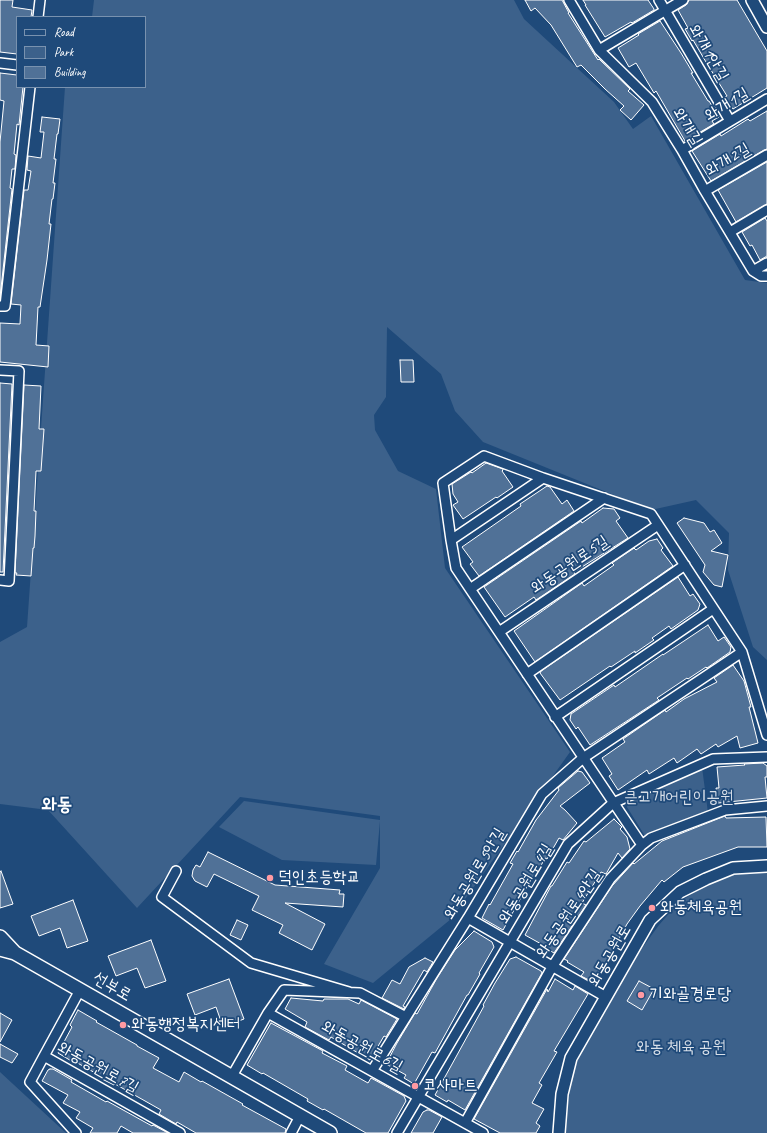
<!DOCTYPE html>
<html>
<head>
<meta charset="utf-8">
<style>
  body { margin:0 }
  #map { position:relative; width:767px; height:1133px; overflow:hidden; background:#1f4a7a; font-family:Caveat,sans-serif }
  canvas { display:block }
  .legend { position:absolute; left:16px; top:16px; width:130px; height:72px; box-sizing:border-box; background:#1f4a7a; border:1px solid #7992af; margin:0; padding:5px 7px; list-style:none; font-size:12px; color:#fff }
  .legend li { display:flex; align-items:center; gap:8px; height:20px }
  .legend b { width:20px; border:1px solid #7992af }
</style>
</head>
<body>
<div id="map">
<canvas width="767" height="1133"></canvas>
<ul class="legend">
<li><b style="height:5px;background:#1f4a7a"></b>Road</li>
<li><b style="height:11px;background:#3c618b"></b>Park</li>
<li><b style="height:11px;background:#507197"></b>Building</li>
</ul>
</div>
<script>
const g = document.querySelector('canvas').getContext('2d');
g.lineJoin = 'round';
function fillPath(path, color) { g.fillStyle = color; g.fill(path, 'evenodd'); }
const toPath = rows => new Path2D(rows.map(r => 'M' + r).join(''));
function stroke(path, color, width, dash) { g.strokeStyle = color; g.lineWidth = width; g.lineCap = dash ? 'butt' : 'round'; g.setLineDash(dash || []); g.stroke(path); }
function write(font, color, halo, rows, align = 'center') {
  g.font = font + ' Caveat,"Poor Story",sans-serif'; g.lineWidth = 3.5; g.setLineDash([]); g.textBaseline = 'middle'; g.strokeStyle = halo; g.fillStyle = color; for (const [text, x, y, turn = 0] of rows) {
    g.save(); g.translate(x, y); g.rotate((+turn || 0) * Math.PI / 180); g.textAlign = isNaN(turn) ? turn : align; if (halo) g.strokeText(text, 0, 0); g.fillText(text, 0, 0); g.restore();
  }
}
const green = toPath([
  [94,0,514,0,524,19,614,102,633,129,651,116,745,280,767,283,767,660,753,647,728,570,729,533,696,500,651,510,483,442,455,411,441,374,387,327,386,397,374,415,375,430,398,471,436,489,445,568,570,752,451,919,373,983,324,964,380,868,380,821,376,865,282,860,219,827,244,801,380,820,380,816,240,797,137,908,48,810,0,804,0,642,27,627,65,87,145,87,145,17,92,17],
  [702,767,708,813,695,816,648,837,645,836,627,807,628,804,669,776],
  [759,871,767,871,767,1133,563,1133,573,1072,587,1037,640,951,659,925,679,902,720,877],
  [0,1072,66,1133,0,1133]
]);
const building = toPath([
  [0,0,13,0,12,7,32,10,31,17,17,17,17,54,0,52,0,0],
  [525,0,562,0,569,13,568,13,598,60,599,59,630,89,628,91,644,105,631,120,620,110,624,106,605,89,581,65,577,67,551,25,535,8,531,11,525,0],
  [583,0,648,0,654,9,654,10,632,23,631,22,605,37,585,5,586,5,583,0],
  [689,0,737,0,767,51,767,88,733,109,725,97,727,96,706,62,693,40,692,41,685,29,688,28,678,10,686,5,689,0],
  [660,21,681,53,693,73,691,73,708,101,709,101,719,117,712,121,714,124,685,141,656,91,654,93,636,63,629,67,618,48,639,35,638,34,660,21],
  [0,73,17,75,17,87,23,87,19,125,17,124,14,154,16,155,15,169,12,169,10,188,12,189,0,297,0,142,4,101,0,100,0,73],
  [767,111,767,149,764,150,711,181,692,151,720,134,721,136,748,119,750,121,767,111],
  [42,117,60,119,58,134,57,134,54,159,56,159,53,183,55,183,53,199,52,199,49,224,51,224,47,260,40,307,38,307,36,345,49,346,48,367,0,362,0,323,20,324,21,305,11,304,24,190,28,190,31,171,27,170,28,156,41,158,44,132,40,132,42,117],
  [767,162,767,204,736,222,718,190,767,162],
  [765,218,767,221,767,256,760,260,752,245,750,246,742,232,765,218],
  [400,360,413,360,414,382,401,382,400,360],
  [0,383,12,384,3,572,0,572,0,383],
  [24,385,41,386,39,429,44,429,41,471,36,471,34,511,36,511,35,536,34,548,33,548,31,576,16,575,17,573,15,573,24,385],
  [486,463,503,469,503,470,502,471,513,487,497,498,496,497,463,519,453,505,458,502,453,494,452,484,471,472,472,473,486,463],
  [547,486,550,487,562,504,567,500,574,511,479,576,470,564,473,562,462,547,521,506,520,504,547,486],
  [603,508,614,509,620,518,616,521,628,538,574,572,575,574,536,600,534,597,505,617,484,587,581,521,582,523,603,508],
  [684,518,704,523,710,532,714,530,722,543,711,551,728,555,722,587,714,585,703,572,705,565,677,523,684,518],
  [657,539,663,548,661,550,673,566,535,662,514,631,582,583,584,586,614,565,612,563,634,548,636,550,649,541,657,539],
  [678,577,690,596,693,594,700,604,698,610,671,629,669,626,652,638,654,640,635,653,635,651,611,667,610,666,560,700,540,673,541,671,678,577],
  [708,625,718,641,724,637,731,647,730,652,707,668,706,667,688,679,687,678,657,698,659,700,590,745,578,727,576,729,570,720,571,714,614,685,615,687,663,654,663,655,708,625],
  [733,665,744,681,751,707,749,707,758,743,740,748,737,736,718,747,716,744,701,754,697,749,677,763,674,758,649,774,647,770,618,790,609,776,612,774,602,758,625,742,623,739,665,710,666,712,684,699,717,682,714,678,733,665],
  [763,763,767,766,767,777,765,777,767,798,718,803,716,788,719,788,717,767,745,765,744,764,763,763],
  [578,771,582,772,590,783,560,806,565,810,577,823,563,840,559,838,547,859,545,858,535,877,533,876,503,930,482,918,489,904,490,905,513,864,510,863,517,851,518,852,536,820,559,790,558,788,578,771],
  [725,816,726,818,766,817,767,847,738,847,683,867,664,882,662,880,640,906,627,924,595,983,581,976,584,972,567,962,568,961,564,959,612,886,633,863,634,864,662,841,725,816],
  [614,819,622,827,620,829,627,837,630,849,622,858,618,853,606,874,601,872,582,903,586,905,554,953,542,946,543,945,525,935,551,886,552,886,567,862,569,863,584,841,586,842,614,819],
  [208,852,275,885,340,890,339,894,344,894,343,907,285,903,325,924,312,950,279,933,283,925,252,910,259,896,214,874,207,887,195,881,192,876,193,870,196,865,200,867,208,852],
  [1,871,13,904,0,908,0,872,1,871],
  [73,900,88,941,67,948,60,928,39,936,31,916,73,900],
  [237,920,248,925,241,940,230,935,237,920],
  [474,931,492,942,494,947,479,973,480,974,468,995,467,995,435,1053,432,1052,414,1084,404,1078,406,1075,386,1064,397,1043,415,1013,417,1014,437,978,455,950,474,931],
  [151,940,166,981,145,988,137,968,116,976,108,956,151,940],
  [516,957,541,971,542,973,465,1110,448,1100,447,1102,435,1095,484,1006,483,1005,495,983,510,959,516,957],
  [425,958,433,962,427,972,424,970,403,1006,405,1007,404,1009,382,998,392,980,400,984,409,967,425,958],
  [229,979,244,1019,223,1027,216,1007,195,1015,187,994,229,979],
  [555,979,573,990,575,986,588,994,554,1051,557,1052,539,1083,542,1085,532,1103,544,1109,536,1123,540,1126,536,1133,500,1133,474,1119,547,989,548,992,555,979],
  [639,981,654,989,642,1010,627,1001,639,981],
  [291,998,323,1001,324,999,348,999,359,1004,361,1000,397,1019,386,1037,384,1036,370,1060,331,1037,329,1040,305,1027,307,1022,285,1009,291,998],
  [78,1010,97,1021,96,1022,137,1045,137,1046,159,1058,153,1068,179,1082,184,1072,201,1082,202,1081,243,1104,242,1105,286,1129,285,1133,196,1133,177,1122,176,1124,159,1114,161,1110,115,1084,114,1085,96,1076,97,1074,74,1061,73,1062,58,1053,72,1027,70,1025,78,1010],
  [0,1013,12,1020,0,1042,0,1013],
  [271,1023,323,1051,322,1053,347,1066,345,1070,368,1083,371,1078,404,1096,406,1101,388,1133,366,1133,324,1109,323,1110,307,1101,308,1099,263,1073,262,1074,247,1065,271,1023],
  [0,1044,18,1054,12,1063,0,1057,0,1044],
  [50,1069,53,1069,72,1080,71,1082,106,1102,107,1101,152,1126,153,1125,168,1133,133,1133,121,1126,117,1133,90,1133,93,1128,76,1118,80,1112,63,1103,68,1095,42,1081,48,1070,50,1069],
  [427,1110,429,1110,442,1117,433,1133,411,1133,423,1112,427,1110]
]);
const minor = toPath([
  [569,0,599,50,652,102,682,150,705,191,753,271,761,276,767,276],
  [659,0,730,121],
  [38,17,40,0],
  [599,50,683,0],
  [0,63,17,65],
  [682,150,767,99],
  [705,191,767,155],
  [730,232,767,210],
  [753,271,767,263],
  [0,306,5,306,30,87],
  [0,370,19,371,9,581,0,580],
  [451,540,443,483,484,456,543,478],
  [470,589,604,498],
  [499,632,658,525],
  [527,674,685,565],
  [555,717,713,609],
  [642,845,456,568,451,540,543,478,651,514,742,652,767,735],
  [176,871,162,897,251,963,349,992],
  [468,918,606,997],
  [268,1013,483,1133],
  [44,1056,80,990],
  [372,1071,468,918,542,794,583,758,742,652],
  [232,1076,268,1013,284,990,360,993,406,1017],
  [465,1123,552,967,610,879,642,845,651,838,725,810,767,806],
  [76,1133,30,1082,44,1056,180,1133],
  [291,1133,300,1116],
  [397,1133,568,844,613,803,713,759,767,757]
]);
const tertiary = toPath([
  [752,0,767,27],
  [559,1133,562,1094,571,1058,650,920,680,892,706,879,733,868,767,866]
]);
const secondary = toPath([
  [0,937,15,953],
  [0,949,15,953,80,990,330,1133]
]);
const markers = [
  [270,878,4,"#ff9aa2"],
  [652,908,4,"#ff9aa2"],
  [641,995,4,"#ff9aa2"],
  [123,1025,4,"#ff9aa2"],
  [415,1086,4,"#ff9aa2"]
];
const streetNames = [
  ["와개1안길",708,53,60],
  ["와개1길",727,105,-31],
  ["와개길",687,127,59],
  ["와개2길",728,160,-30],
  ["와동공원로5길",570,565,-34],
  ["와동공원로5안길",475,874,-59],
  ["와동공원로4길",526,884,-59],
  ["와동공원로4안길",569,914,-56],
  ["와동공원로",610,956,-60],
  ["선부로",112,987,30],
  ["와동공원로6길",362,1047,29],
  ["와동공원로7길",98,1068,29]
];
const parkNames = [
  ["큰고개어린이공원",679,798],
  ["와동 체육 공원",681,1048]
];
const poiNames = [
  ["덕인초등학교",278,878],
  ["와동체육공원",660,908],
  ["기와골경로당",649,995],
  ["와동행정복지센터",131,1025],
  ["코사마트",423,1086]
];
const quarterNames = [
  ["와동",57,805]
];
fillPath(green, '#3c618b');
fillPath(building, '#507197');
stroke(building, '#fff', 1);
stroke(minor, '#fff', 12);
stroke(tertiary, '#fff', 14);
stroke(secondary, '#fff', 16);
stroke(minor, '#1f4a7a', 9);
stroke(tertiary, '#1f4a7a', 11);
stroke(secondary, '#1f4a7a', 13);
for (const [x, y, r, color] of markers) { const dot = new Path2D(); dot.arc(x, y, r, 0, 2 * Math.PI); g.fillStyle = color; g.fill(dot); stroke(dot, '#1f4a7a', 1.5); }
write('17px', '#fff', '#1f4a7a', streetNames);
write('17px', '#d8dfe8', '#1f4a7a', parkNames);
write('17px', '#fff', '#1f4a7a', poiNames, 'left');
write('bold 19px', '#fff', '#1f4a7a', quarterNames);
</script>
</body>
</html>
